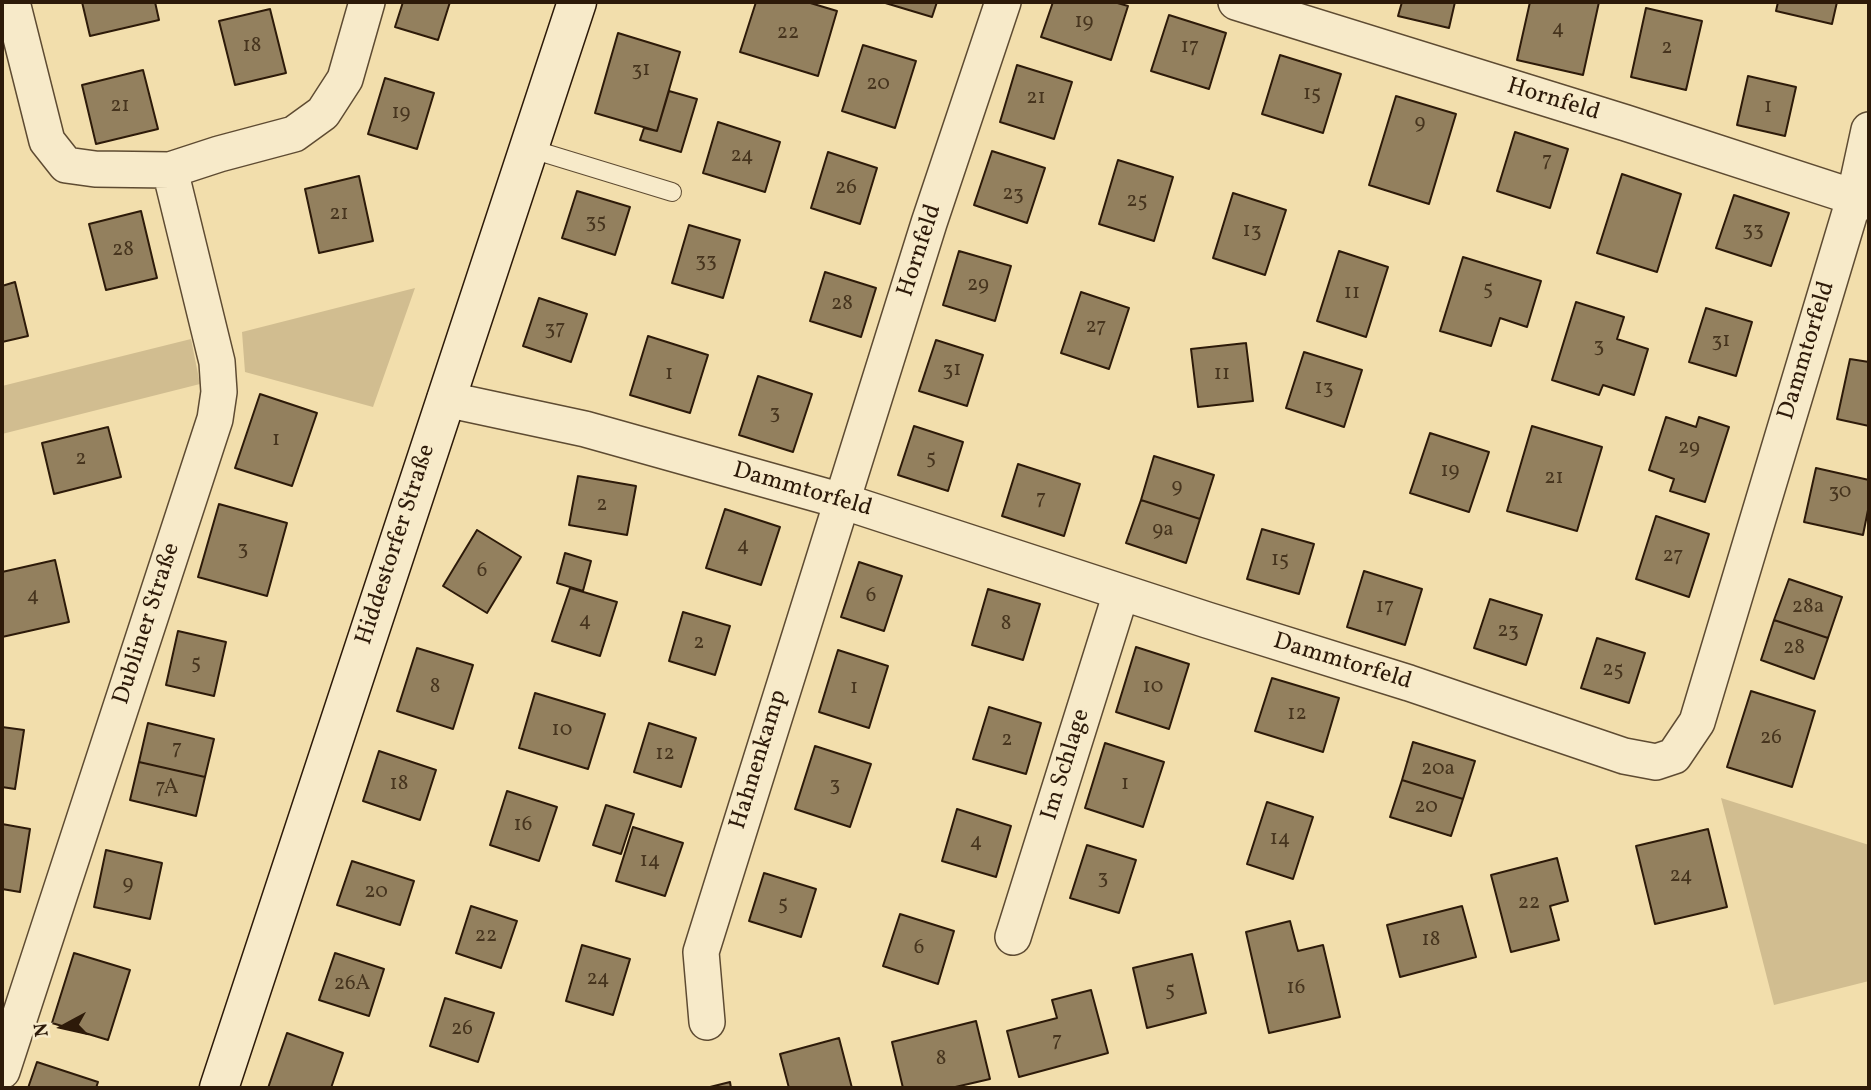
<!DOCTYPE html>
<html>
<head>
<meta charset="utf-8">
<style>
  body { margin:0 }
  #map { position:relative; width:1871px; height:1090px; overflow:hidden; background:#f2deac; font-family:Vollkorn,serif }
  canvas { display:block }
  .frame { position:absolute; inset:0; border:4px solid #2d1a09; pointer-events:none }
  .north { position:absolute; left:28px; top:992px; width:70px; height:70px; -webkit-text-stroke:5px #f7eac9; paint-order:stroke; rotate:262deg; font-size:19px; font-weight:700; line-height:28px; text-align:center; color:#2d1a09 }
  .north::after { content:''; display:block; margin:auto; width:24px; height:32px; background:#2d1a09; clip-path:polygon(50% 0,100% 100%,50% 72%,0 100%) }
</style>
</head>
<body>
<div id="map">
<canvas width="1871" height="1090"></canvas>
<div class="frame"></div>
<div class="north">N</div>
</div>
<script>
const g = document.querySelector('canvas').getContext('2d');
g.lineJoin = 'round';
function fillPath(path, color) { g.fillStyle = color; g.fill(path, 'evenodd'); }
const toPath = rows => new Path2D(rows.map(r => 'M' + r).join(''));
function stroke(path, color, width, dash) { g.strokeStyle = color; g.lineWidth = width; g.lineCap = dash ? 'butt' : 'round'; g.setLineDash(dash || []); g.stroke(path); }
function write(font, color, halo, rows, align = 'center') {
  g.font = font + ' Vollkorn,serif'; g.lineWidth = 6; g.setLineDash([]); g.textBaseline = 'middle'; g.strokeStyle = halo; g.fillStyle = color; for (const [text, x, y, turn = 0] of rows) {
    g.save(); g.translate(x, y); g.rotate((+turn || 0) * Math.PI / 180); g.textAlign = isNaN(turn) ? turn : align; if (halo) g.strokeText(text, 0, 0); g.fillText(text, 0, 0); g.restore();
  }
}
const green = toPath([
  [415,288,373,407,245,372,242,332],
  [191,339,200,384,2,434,2,386],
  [1721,798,1869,845,1869,981,1774,1005]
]);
const building = toPath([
  [82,2,155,2,159,20,90,36,82,2],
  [403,2,450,2,438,40,395,27,403,2],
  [756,2,807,2,837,11,818,76,740,52,756,2],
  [882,2,937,2,932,17,882,2],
  [1053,2,1114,2,1128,6,1111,60,1041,37,1053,2],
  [1402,2,1455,2,1449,28,1398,16,1402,2],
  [1530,2,1599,2,1583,75,1517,60,1530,2],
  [1778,2,1837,2,1832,24,1776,11,1778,2],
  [1646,8,1702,21,1686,90,1631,77,1646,8],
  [270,9,286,73,235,85,219,21,270,9],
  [1169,15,1226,33,1209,89,1151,71,1169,15],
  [618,33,680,52,657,131,595,113,618,33],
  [863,45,916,61,895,128,842,111,863,45],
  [1280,55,1341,74,1323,133,1262,114,1280,55],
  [1017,65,1072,82,1054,139,1000,122,1017,65],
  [143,70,158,129,96,144,82,85,143,70],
  [1748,76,1796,87,1785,136,1737,125,1748,76],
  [385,78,434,93,417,149,368,134,385,78],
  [669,91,697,99,681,152,640,140,644,128,657,131,669,91],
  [1396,96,1456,114,1429,204,1369,185,1396,96],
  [718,122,780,142,765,192,703,173,718,122],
  [1515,132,1568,149,1550,208,1497,191,1515,132],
  [992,151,1045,168,1027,223,974,205,992,151],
  [828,152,877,168,860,224,811,208,828,152],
  [1118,160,1173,177,1154,241,1099,224,1118,160],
  [1622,174,1681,194,1657,272,1597,253,1622,174],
  [359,176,373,241,319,253,305,189,359,176],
  [577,191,630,207,615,255,562,238,577,191],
  [1233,193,1286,210,1265,275,1213,258,1233,193],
  [1734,195,1789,213,1771,266,1716,248,1734,195],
  [141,211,157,278,106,290,89,224,141,211],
  [689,225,740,240,723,298,672,283,689,225],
  [959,251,1011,266,995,321,943,305,959,251],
  [1339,251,1388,267,1366,337,1317,321,1339,251],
  [1463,257,1541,281,1527,327,1500,318,1491,346,1440,331,1463,257],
  [825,272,876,288,861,337,810,321,825,272],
  [15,282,28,336,2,342,2,286,15,282],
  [1081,292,1129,308,1109,369,1061,353,1081,292],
  [539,298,587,314,571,362,523,346,539,298],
  [1576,302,1624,317,1617,339,1648,349,1634,395,1603,385,1599,395,1552,380,1576,302],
  [1706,308,1752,322,1736,376,1689,362,1706,308],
  [648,336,708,355,690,413,630,395,648,336],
  [936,340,983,355,967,406,919,391,936,340],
  [1246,343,1253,401,1198,407,1191,349,1246,343],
  [1304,352,1362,370,1344,427,1286,408,1304,352],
  [1850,359,1869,362,1869,426,1837,419,1850,359],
  [758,376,812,394,793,452,739,435,758,376],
  [260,394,317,413,292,486,235,468,260,394],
  [1666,417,1696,427,1699,417,1729,427,1705,502,1670,491,1674,479,1649,470,1666,417],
  [914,426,963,442,948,491,898,475,914,426],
  [1532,426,1602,447,1577,531,1507,511,1532,426],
  [108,427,121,477,54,494,42,443,108,427],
  [1430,433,1489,452,1469,512,1410,493,1430,433],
  [1154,456,1214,475,1200,519,1141,500,1154,456],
  [1018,464,1080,484,1064,536,1002,516,1018,464],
  [1816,468,1869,480,1869,505,1863,535,1804,522,1816,468],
  [578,476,636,486,627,535,569,525,578,476],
  [1141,500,1200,519,1186,563,1126,543,1141,500],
  [219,504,287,523,267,596,198,577,219,504],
  [725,509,780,527,761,585,706,568,725,509],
  [1656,516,1709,534,1689,597,1636,579,1656,516],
  [1262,529,1314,544,1299,594,1247,579,1262,529],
  [477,530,521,557,487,613,443,586,477,530],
  [565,553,591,561,583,591,557,583,565,553],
  [55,560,69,622,2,637,2,572,55,560],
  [859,562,902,576,884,631,841,617,859,562],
  [1364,571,1422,589,1405,645,1347,627,1364,571],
  [1789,579,1842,597,1828,638,1774,620,1789,579],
  [570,588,617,602,600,656,552,641,570,588],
  [988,589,1040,604,1023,660,972,645,988,589],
  [1490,599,1542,615,1526,665,1474,648,1490,599],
  [683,612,730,626,715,675,669,661,683,612],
  [1774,620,1828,638,1814,679,1761,660,1774,620],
  [178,631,226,642,214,696,166,685,178,631],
  [1597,638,1645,653,1629,703,1581,688,1597,638],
  [1136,647,1189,664,1169,729,1116,712,1136,647],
  [417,648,473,665,453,729,397,711,417,648],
  [838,650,888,666,869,728,819,712,838,650],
  [1272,678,1339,698,1323,752,1255,731,1272,678],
  [1751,691,1815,711,1792,787,1727,767,1751,691],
  [535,693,605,714,588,769,519,748,535,693],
  [989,707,1041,723,1026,774,973,759,989,707],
  [148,723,214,739,205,777,139,762,148,723],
  [649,723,696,738,681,787,634,772,649,723],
  [2,727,24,730,15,789,2,787,2,727],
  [1413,742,1475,761,1463,799,1402,780,1413,742],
  [1105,743,1164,762,1143,827,1085,808,1105,743],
  [815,746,871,764,850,827,795,809,815,746],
  [379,751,436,770,420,820,363,801,379,751],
  [139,762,205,777,196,816,130,800,139,762],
  [1402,780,1463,799,1451,836,1390,817,1402,780],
  [507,791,557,807,539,861,490,845,507,791],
  [1267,802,1313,817,1293,879,1247,864,1267,802],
  [606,805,634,814,621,854,593,845,606,805],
  [957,809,1011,826,996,877,942,861,957,809],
  [2,824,30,829,20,892,2,889,2,824],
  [633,827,683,843,665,896,616,881,633,827],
  [1708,829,1727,907,1655,924,1636,846,1708,829],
  [1087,845,1136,860,1119,913,1070,898,1087,845],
  [106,850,162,863,150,919,94,907,106,850],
  [1557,858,1568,901,1550,906,1559,940,1511,952,1491,875,1557,858],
  [352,861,414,881,400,925,337,905,352,861],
  [764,873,816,889,801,937,749,921,764,873],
  [471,906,517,921,501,968,456,953,471,906],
  [1462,906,1476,957,1400,977,1387,925,1462,906],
  [900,914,954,931,938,984,883,966,900,914],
  [1290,921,1298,951,1323,945,1340,1017,1269,1033,1246,932,1290,921],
  [582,945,630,959,613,1015,566,1001,582,945],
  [74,953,130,970,108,1040,52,1023,74,953],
  [335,953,384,969,369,1016,319,1000,335,953],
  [1192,954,1206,1013,1147,1028,1133,968,1192,954],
  [1091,990,1108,1053,1019,1077,1007,1031,1057,1018,1052,1000,1091,990],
  [445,998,494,1013,478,1062,430,1046,445,998],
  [976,1021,990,1079,951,1088,903,1088,892,1042,976,1021],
  [287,1033,343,1053,331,1088,268,1088,287,1033],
  [839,1038,852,1088,789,1088,780,1054,839,1038],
  [37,1062,98,1082,96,1088,28,1088,37,1062],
  [730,1082,731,1088,706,1088,730,1082]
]);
const lane = toPath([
  [528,148,672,192]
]);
const street = toPath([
  [12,2,47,141,66,165,95,169,170,170,219,154,294,134,323,113,345,79,367,2],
  [1236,2,1626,123,1869,202],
  [445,399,585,429,842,501,1207,620,1409,683,1624,756,1656,762,1674,756,1697,722,1854,199,1869,130],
  [1013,937,1121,593],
  [707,1022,701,952,929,223,1003,2],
  [2,1071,215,419,219,392,217,362,170,170]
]);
const secondary = toPath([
  [219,1088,577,2]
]);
const numberNames = [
  ["19",1084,23],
  ["4",1558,30],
  ["22",788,34],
  ["18",252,47],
  ["17",1190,48],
  ["2",1667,49],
  ["31",641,71],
  ["20",878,85],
  ["15",1312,95],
  ["21",1036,99],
  ["21",120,107],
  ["1",1768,108],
  ["19",401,114],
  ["9",1420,124],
  ["24",742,157],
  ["7",1547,162],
  ["26",846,189],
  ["23",1013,195],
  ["25",1137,202],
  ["21",339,215],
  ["35",596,223],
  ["33",1753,231],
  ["13",1252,232],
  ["28",123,251],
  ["33",706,262],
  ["29",978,286],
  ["5",1488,290],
  ["11",1352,294],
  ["28",842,305],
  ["27",1096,328],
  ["37",555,330],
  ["31",1721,342],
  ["3",1599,347],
  ["31",952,371],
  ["1",669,375],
  ["11",1222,375],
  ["13",1324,389],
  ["3",775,414],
  ["1",276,441],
  ["29",1689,449],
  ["5",931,459],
  ["2",81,460],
  ["19",1450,472],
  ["21",1554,479],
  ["9",1177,488],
  ["30",1840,493],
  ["7",1041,500],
  ["2",602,506],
  ["9a",1163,531],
  ["4",743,547],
  ["3",243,550],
  ["27",1673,557],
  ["15",1280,561],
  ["6",482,572],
  ["4",33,597],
  ["6",871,597],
  ["17",1385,608],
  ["28a",1808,608],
  ["4",585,622],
  ["8",1006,625],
  ["23",1508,632],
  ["2",699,644],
  ["28",1794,649],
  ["5",196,664],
  ["25",1613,671],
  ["8",435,688],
  ["10",1153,688],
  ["1",854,689],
  ["12",1297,715],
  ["10",562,731],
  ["26",1771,739],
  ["2",1007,741],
  ["7",177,750],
  ["12",665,755],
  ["20a",1438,770],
  ["18",399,785],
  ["1",1125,785],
  ["3",835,786],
  ["7A",167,789],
  ["20",1426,808],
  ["16",523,826],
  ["14",1280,840],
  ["4",976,843],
  ["14",650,862],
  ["24",1681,877],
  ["3",1103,879],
  ["9",128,885],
  ["20",376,893],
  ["22",1529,904],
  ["5",783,905],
  ["22",486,937],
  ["18",1431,941],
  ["6",919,949],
  ["24",598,980],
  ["26A",352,985],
  ["16",1296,989],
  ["5",1170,991],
  ["26",462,1030],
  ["7",1057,1042],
  ["8",941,1060]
];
const streetNames = [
  ["Hornfeld",1553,101,17],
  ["Hornfeld",921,251,-72],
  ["Dammtorfeld",1808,351,-73],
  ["Dammtorfeld",802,491,16],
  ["Hiddestorfer Straße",397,545,-72],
  ["Dubliner Straße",148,624,-72],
  ["Dammtorfeld",1342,663,17],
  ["Hahnenkamp",760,760,-73],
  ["Im Schlage",1067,765,-73]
];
fillPath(green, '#d1bd90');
fillPath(building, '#93805e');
stroke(building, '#2d1a09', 2);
stroke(lane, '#5e4b32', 20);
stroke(street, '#5e4b32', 38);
stroke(secondary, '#2d1a09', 41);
stroke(lane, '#f7eac9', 18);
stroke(street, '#f7eac9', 35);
stroke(secondary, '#f7eac9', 38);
write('21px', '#46341e', null, numberNames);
write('24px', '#2d1a09', '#f7eac9', streetNames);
</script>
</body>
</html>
